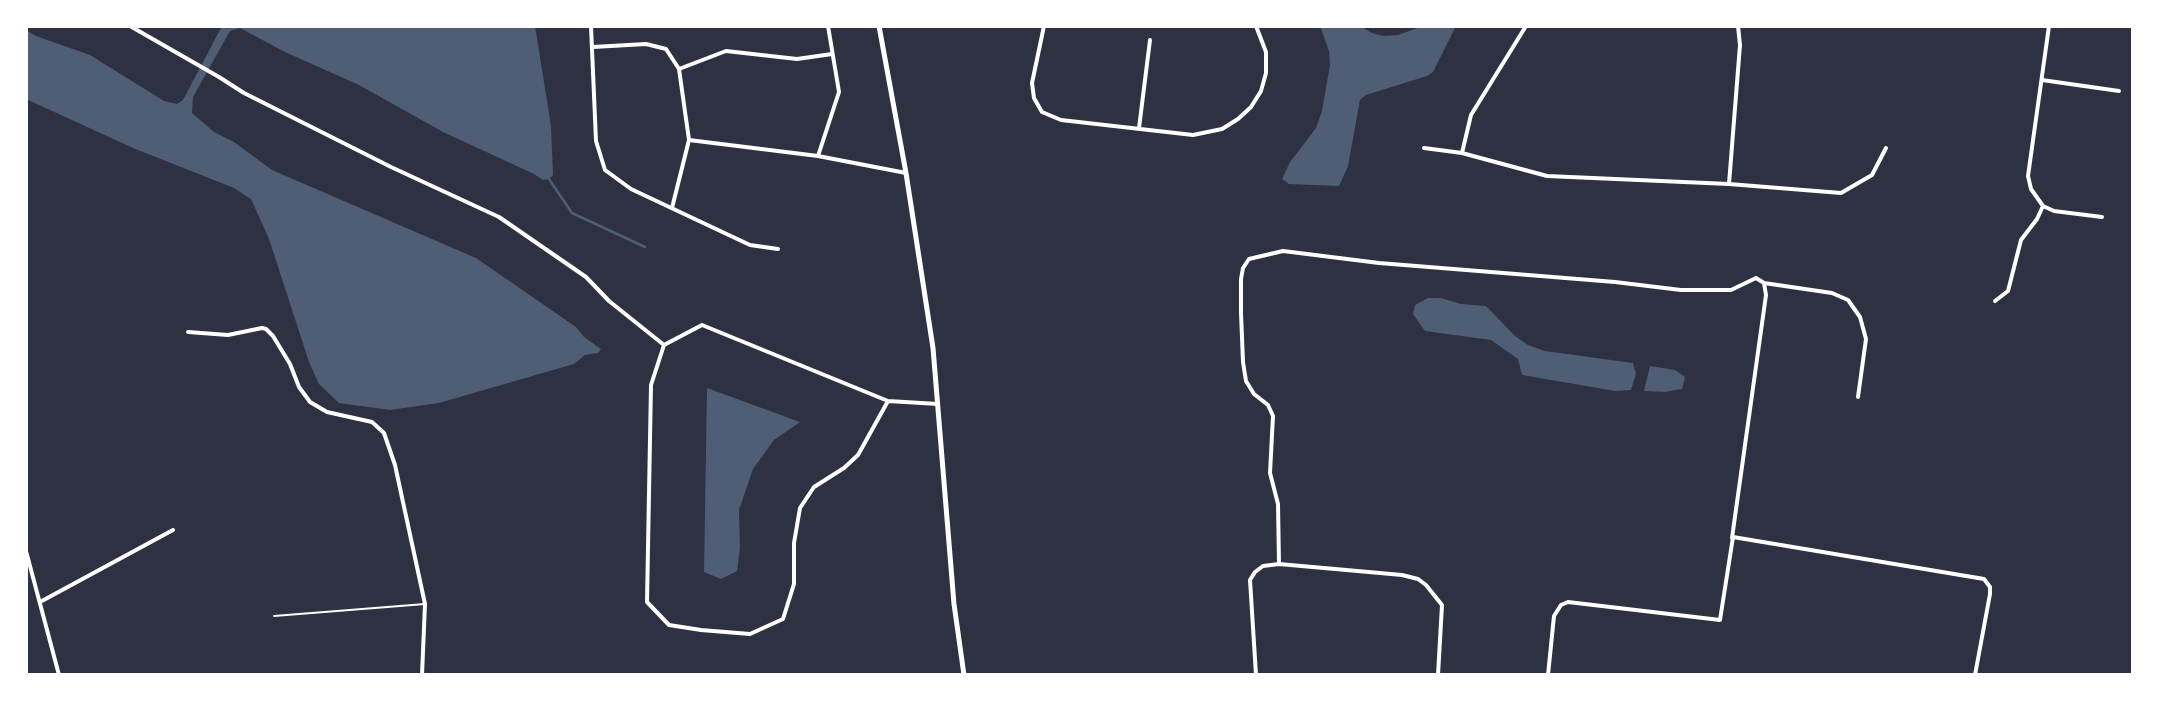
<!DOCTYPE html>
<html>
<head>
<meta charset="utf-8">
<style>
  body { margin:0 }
  #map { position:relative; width:2159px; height:701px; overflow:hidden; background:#2d3142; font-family:"Golos Text",sans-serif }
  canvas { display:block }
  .frame { position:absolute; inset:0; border:28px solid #fff; pointer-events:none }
</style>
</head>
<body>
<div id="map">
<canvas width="2159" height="701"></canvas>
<div class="frame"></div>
</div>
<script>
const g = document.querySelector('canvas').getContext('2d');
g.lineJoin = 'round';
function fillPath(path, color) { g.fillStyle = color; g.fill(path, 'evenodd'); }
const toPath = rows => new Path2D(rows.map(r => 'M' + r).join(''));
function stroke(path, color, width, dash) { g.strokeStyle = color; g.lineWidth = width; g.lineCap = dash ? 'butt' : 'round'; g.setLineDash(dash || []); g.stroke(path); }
const water = toPath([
  [222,26,535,26,551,126,553,175,549,179,543,180,534,174,443,132,359,85,285,52,240,28,230,31,193,97,192,113,214,132,234,142,272,170,476,258,576,327,584,337,601,349,598,353,585,355,574,364,439,403,390,410,339,403,319,384,309,362,269,239,251,199,234,188,133,148,26,99,26,30,36,36,90,55,164,101,177,104,183,100],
  [1320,26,1360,26,1372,33,1383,36,1398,35,1423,26,1456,26,1433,72,1427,76,1366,95,1360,100,1348,166,1339,186,1289,184,1282,179,1290,162,1316,128,1322,111,1330,65,1329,51],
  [1428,298,1441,298,1461,304,1486,306,1515,336,1528,345,1545,351,1633,363,1636,374,1631,390,1615,391,1522,375,1518,359,1491,340,1425,331,1413,314,1415,305],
  [1650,366,1675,370,1685,377,1682,389,1665,392,1644,391],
  [707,388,800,422,774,440,753,469,739,510,740,548,737,571,721,579,704,572]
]);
const stream = toPath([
  [549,179,572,213,645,247]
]);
const service = toPath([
  [274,616,425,604]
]);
const minor = toPath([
  [130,26,219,77,244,93,391,167,499,217,586,277,609,301,664,345],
  [591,26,596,141,605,170,631,189,750,245,778,249],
  [1044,26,1032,83,1034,98,1042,112,1061,120,1193,135,1222,129,1238,119,1251,107,1261,91,1266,73,1266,52,1256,26],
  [2049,26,2028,176,2031,189,2043,206,2054,211,2102,217],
  [593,47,646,44,666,49,679,69,689,140,672,208],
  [679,69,726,51,797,59,832,54],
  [2042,80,2119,91],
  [1139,128,1150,40],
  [689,140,818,156,906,173],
  [1424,148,1462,153,1547,176,1729,184,1841,193,1872,175,1886,148],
  [1462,153,1471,115,1526,26],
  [818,156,839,92,828,26],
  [1729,184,1740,45,1738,26],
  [1764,283,1832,293,1848,300,1860,317,1866,339,1858,397],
  [1995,301,2008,291,2021,240,2037,219,2043,206],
  [188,332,228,335,262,328,266,329,273,336,290,364,299,387,310,402,327,412,372,422,384,433,395,465,425,604,422,675],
  [888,401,858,455,844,468,814,487,800,508,794,543,794,584,783,619,750,634,701,630,669,625,647,602,651,385,664,345,702,325,888,401,938,404],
  [26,551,59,675],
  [1279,564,1278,504,1270,473,1273,416,1268,405,1254,394,1246,381,1243,362,1241,313,1241,279,1243,268,1249,259,1283,251,1379,263,1615,282,1681,290,1731,290,1756,278,1764,283,1766,295,1732,538],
  [40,602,173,530],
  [1256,675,1250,580,1255,572,1263,566,1279,564,1402,575,1418,579,1426,585,1442,605,1438,675],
  [1548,675,1554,616,1561,605,1568,602,1720,620,1733,537,1984,579,1990,587,1990,594,1975,675]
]);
const secondary = toPath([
  [879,26,906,173,933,348,954,604,964,675]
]);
fillPath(water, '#4f5d75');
stroke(stream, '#4f5d75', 2.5);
stroke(service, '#fff', 2);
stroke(minor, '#fff', 4);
stroke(secondary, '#fff', 5);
</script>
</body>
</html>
